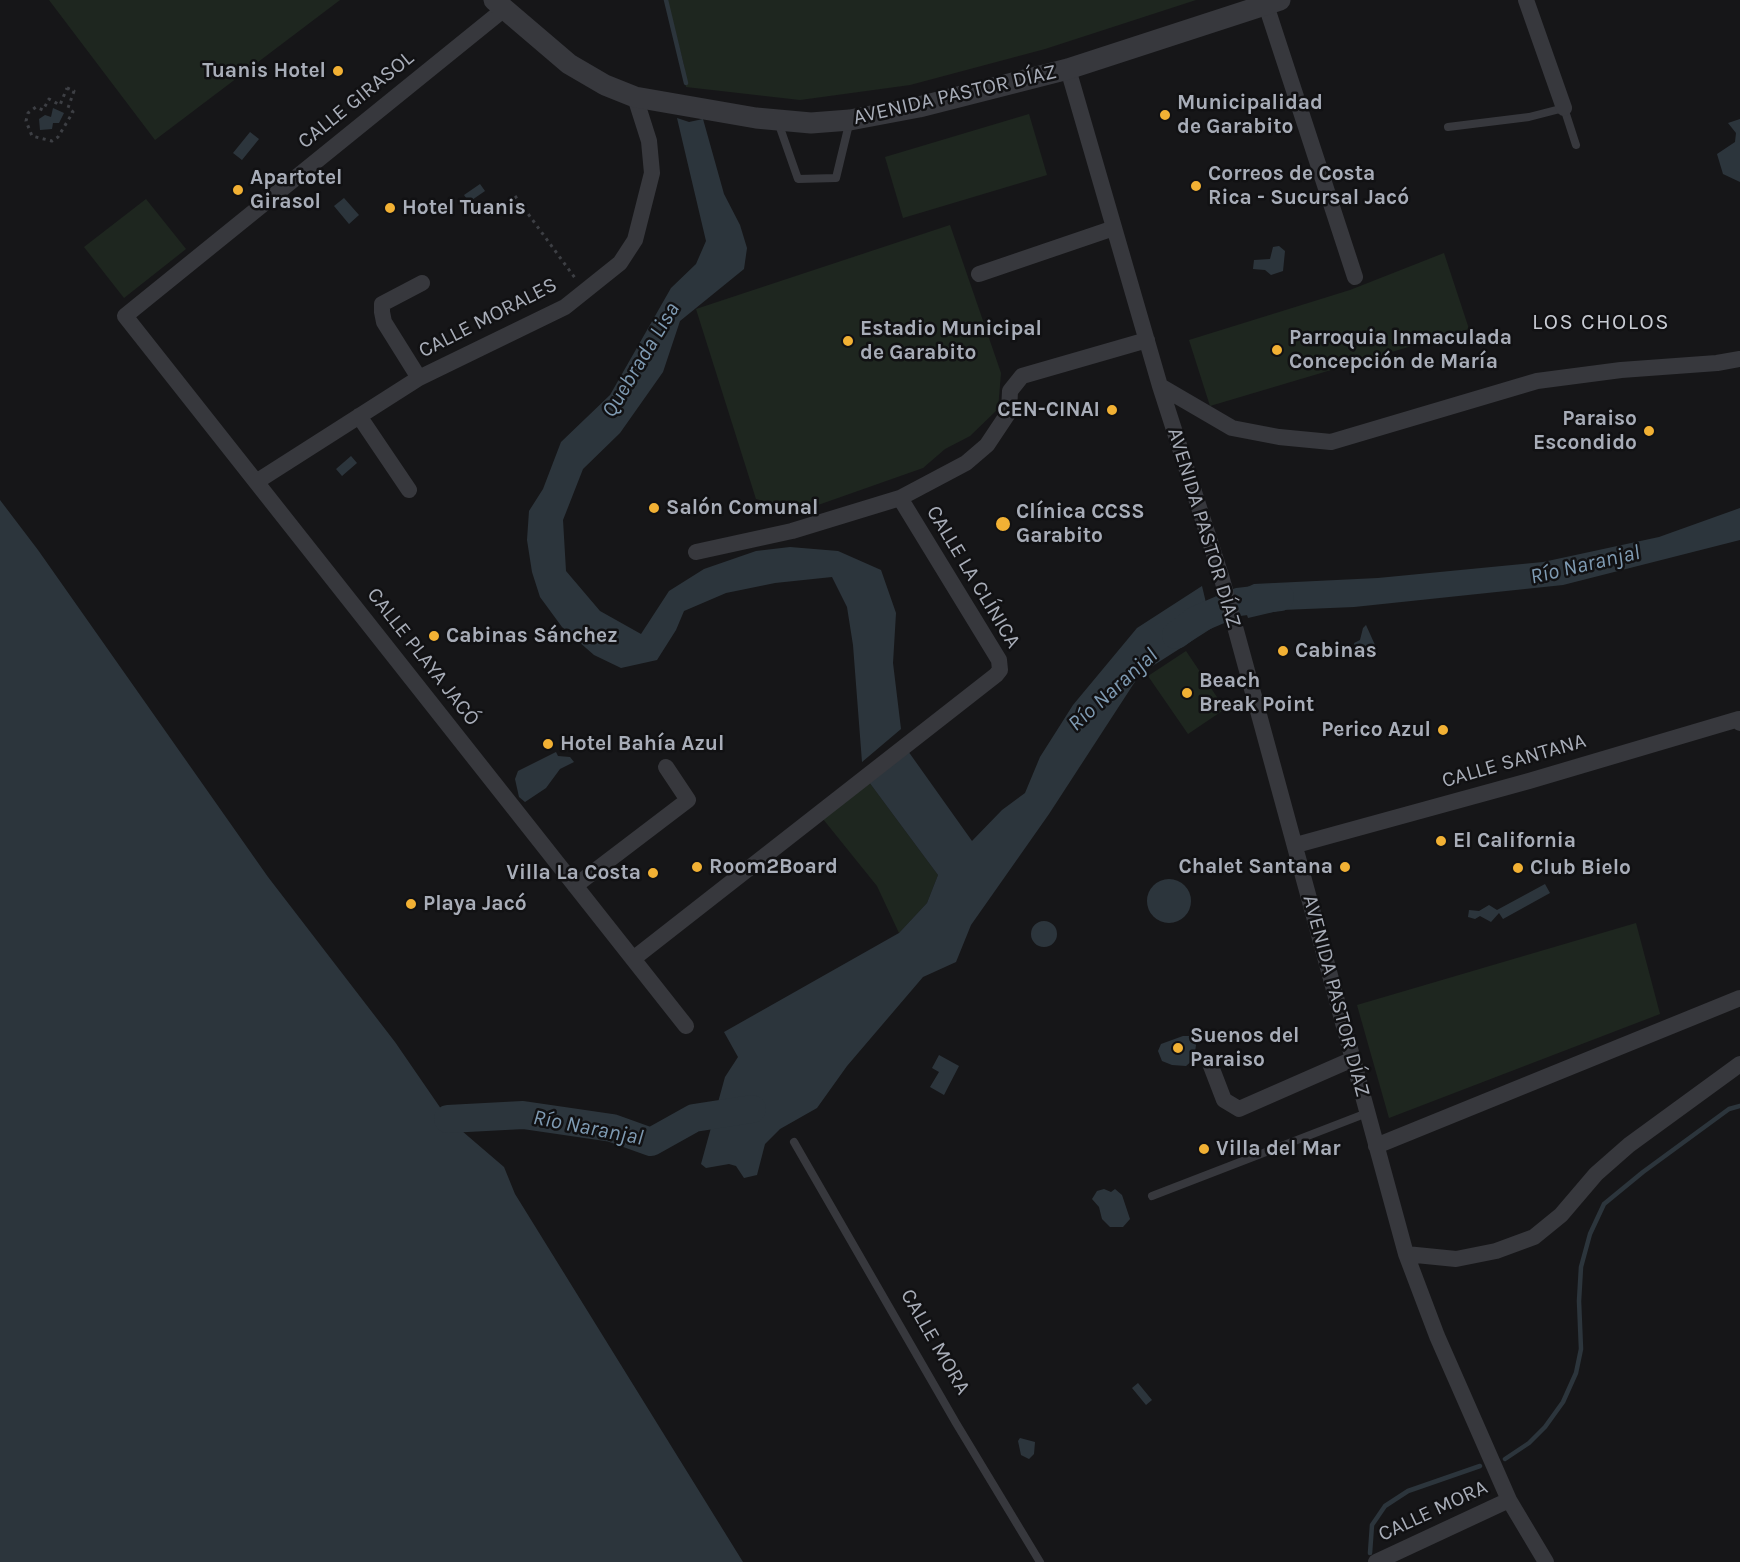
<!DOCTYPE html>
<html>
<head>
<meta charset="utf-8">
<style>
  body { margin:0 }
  canvas { display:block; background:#161618 }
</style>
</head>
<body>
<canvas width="1740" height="1562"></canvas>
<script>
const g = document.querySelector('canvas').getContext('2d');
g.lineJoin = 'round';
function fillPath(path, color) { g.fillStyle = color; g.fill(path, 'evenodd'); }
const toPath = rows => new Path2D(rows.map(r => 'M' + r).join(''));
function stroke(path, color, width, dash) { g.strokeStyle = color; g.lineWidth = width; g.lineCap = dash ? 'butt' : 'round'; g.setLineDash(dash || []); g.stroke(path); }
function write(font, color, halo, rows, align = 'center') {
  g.font = font + ' Karla,sans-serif'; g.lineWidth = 5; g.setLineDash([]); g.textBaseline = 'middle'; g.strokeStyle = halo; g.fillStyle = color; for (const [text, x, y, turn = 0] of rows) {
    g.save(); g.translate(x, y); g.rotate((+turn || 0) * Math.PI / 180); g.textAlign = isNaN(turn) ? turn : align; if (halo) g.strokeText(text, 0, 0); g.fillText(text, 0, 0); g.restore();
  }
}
const green = toPath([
  [49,0,340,0,155,140],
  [667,0,1196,0,1045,49,910,85,800,100,686,87,684,65],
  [1029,114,1047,175,903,218,885,157],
  [146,199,186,249,124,298,84,247],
  [950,225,1001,373,998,409,970,436,945,449,923,468,801,511,756,499,696,309],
  [1444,253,1469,329,1210,406,1189,340,1350,290],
  [1186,651,1225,709,1188,734,1148,676],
  [869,782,938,875,927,903,899,933,877,886,823,819],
  [1636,923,1660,1014,1389,1118,1357,1005]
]);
const water = toPath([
  [53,108,64,113,59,123,53,123,52,129,40,130,39,119,45,115,51,117],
  [677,118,689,122,703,119,724,194,740,225,747,248,744,269,680,321,663,372,620,433,583,469,563,520,566,571,600,611,641,634,669,591,704,569,756,551,790,547,838,551,881,570,896,613,893,663,901,729,862,762,853,645,847,607,832,577,775,583,726,593,684,611,676,630,657,660,621,668,594,655,562,627,540,597,532,572,527,540,529,511,543,489,561,442,610,395,671,288,696,264,706,241],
  [1740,119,1740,182,1723,174,1717,154,1735,142,1736,133,1728,123],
  [250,132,259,139,242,160,233,153],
  [480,184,485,191,469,202,464,195],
  [344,198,359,215,349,224,334,206],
  [1279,246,1285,251,1283,271,1271,275,1265,270,1253,269,1254,260,1270,259,1273,247],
  [351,456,357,463,342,476,336,469],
  [0,500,38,550,268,877,395,1042,448,1119,504,1167,515,1194,743,1562,0,1562],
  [1740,508,1740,540,1563,585,1354,607,1282,610,1248,618,1239,591,1254,584,1378,578,1543,562,1659,537],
  [1202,586,1212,628,1140,674,1049,814,971,925,956,962,923,977,847,1066,817,1108,780,1129,765,1144,757,1175,744,1178,736,1166,729,1164,706,1168,701,1164,725,1077,738,1057,724,1032,899,933,927,903,938,875,869,782,908,751,972,841,1002,810,1025,793,1040,757,1073,705,1137,628],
  [1366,625,1375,645,1372,649,1356,651,1354,643,1360,640,1363,628],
  [556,752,558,756,570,757,574,762,560,769,546,788,525,802,519,797,515,779,518,771],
  '1147 901a22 22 0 1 1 44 0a22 22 0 1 1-44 0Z',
  [1545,884,1550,893,1503,919,1499,913,1491,922,1480,916,1475,919,1468,917,1469,910,1479,911,1489,905,1497,910],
  '1031 934a13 13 0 1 1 26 0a13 13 0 1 1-26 0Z',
  [1183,1036,1193,1036,1196,1045,1194,1059,1186,1066,1172,1065,1162,1061,1158,1051,1161,1044],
  [939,1055,959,1066,944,1095,930,1087,939,1072,932,1068],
  [1104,1189,1111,1192,1115,1189,1122,1195,1130,1219,1123,1227,1110,1227,1102,1219,1099,1207,1092,1199,1097,1191],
  [1138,1383,1152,1400,1146,1405,1132,1388],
  [1020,1438,1035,1442,1034,1454,1029,1459,1021,1455,1018,1441]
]);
const stream = toPath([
  [666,0,686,83],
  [1505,1459,1529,1443,1545,1427,1563,1402,1576,1373,1581,1349,1579,1301,1581,1267,1590,1234,1604,1204,1643,1172,1729,1109,1740,1106],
  [1370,1553,1372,1525,1385,1506,1408,1491,1480,1466]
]);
const river = toPath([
  [1176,635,1196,620,1238,602,1280,597],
  [448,1119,523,1115,612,1128,651,1142,694,1118,752,1109]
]);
const path = toPath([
  [67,88,74,91,68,108,73,112,58,137,52,141,32,136,26,121,28,113,36,107,43,110,49,99,60,105,67,88],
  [515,196,575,278]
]);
const service = toPath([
  [778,122,798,179,836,178,850,120],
  [1448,127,1529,117,1564,108,1576,145],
  [794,1142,956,1423,1040,1562],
  [1152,1196,1367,1113]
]);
const minor = toPath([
  [1526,0,1564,108],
  [1266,5,1355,277],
  [503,10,125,316,686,1026],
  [1068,69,1160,386,1222,579,1406,1254,1437,1336,1509,1500,1546,1562],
  [979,274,1114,228],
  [419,378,384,322,382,312,382,304,422,283],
  [1160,386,1232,428,1279,437,1331,442,1537,381,1621,370,1717,363,1740,359],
  [359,416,409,490],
  [256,482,419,378,565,307,620,263,635,240,652,173,649,141,635,97],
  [696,552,792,531,900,498],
  [1296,845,1529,781,1739,719,1740,723],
  [575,886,688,800,666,767],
  [633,959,996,675,1000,670,999,660,900,498,966,463,987,445,1009,412,1010,391,1022,376,1147,340],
  [1209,1061,1224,1100,1239,1109,1353,1059],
  [1376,1146,1740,998],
  [1406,1254,1456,1259,1496,1251,1534,1237,1561,1215,1596,1174,1629,1145,1740,1064],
  [1376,1562,1509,1500]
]);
const tertiary = toPath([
  [494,0,569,64,605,85,635,97,756,118,811,123,850,120,919,107,1068,69,1280,0]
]);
const markers = [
  [338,71,6,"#f2b134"],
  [1165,115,6,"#f2b134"],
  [1196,186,6,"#f2b134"],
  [238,190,6,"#f2b134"],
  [390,208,6,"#f2b134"],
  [848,341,6,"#f2b134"],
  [1277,350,6,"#f2b134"],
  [1112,410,6,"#f2b134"],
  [1649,431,6,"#f2b134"],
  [654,508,6,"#f2b134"],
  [1003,524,8,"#f2b134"],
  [434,636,6,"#f2b134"],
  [1283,651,6,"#f2b134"],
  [1187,693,6,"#f2b134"],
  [1443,730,6,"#f2b134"],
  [548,744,6,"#f2b134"],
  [1441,841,6,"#f2b134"],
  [697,867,6,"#f2b134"],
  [1345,867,6,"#f2b134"],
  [1518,868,6,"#f2b134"],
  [653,873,6,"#f2b134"],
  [411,904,6,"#f2b134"],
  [1178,1048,6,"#f2b134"],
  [1204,1149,6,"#f2b134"]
];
const poiNames = [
  ["Tuanis Hotel",326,71,"right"],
  ["Municipalidad",1177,103],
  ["de Garabito",1177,127],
  ["Correos de Costa",1208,174],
  ["Rica - Sucursal Jacó",1208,198],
  ["Apartotel",250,178],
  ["Girasol",250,202],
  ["Hotel Tuanis",402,208],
  ["Estadio Municipal",860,329],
  ["de Garabito",860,353],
  ["Parroquia Inmaculada",1289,338],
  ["Concepción de María",1289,362],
  ["CEN-CINAI",1100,410,"right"],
  ["Paraiso",1637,419,"right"],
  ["Escondido",1637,443,"right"],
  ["Salón Comunal",666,508],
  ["Clínica CCSS",1016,512],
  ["Garabito",1016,536],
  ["Cabinas Sánchez",446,636],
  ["Cabinas",1295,651],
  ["Beach",1199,681],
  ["Break Point",1199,705],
  ["Perico Azul",1431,730,"right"],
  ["Hotel Bahía Azul",560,744],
  ["El California",1453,841],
  ["Room2Board",709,867],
  ["Chalet Santana",1333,867,"right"],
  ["Club Bielo",1530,868],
  ["Villa La Costa",641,873,"right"],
  ["Playa Jacó",423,904],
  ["Suenos del",1190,1036],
  ["Paraiso",1190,1060],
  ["Villa del Mar",1216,1149]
];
const streetNames = [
  ["AVENIDA PASTOR DÍAZ",955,95,-13],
  ["CALLE GIRASOL",356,100,-39],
  ["CALLE MORALES",488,318,-27],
  ["AVENIDA PASTOR DÍAZ",1204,528,73],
  ["CALLE LA CLÍNICA",973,577,59],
  ["CALLE PLAYA JACÓ",423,657,52],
  ["CALLE SANTANA",1514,761,-16],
  ["AVENIDA PASTOR DÍAZ",1336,996,75],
  ["CALLE MORA",935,1342,60],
  ["CALLE MORA",1433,1511,-25]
];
const neighbourhoodNames = [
  ["LOS CHOLOS",1601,323]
];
const waterNames = [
  ["Quebrada Lisa",641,360,-59],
  ["Río Naranjal",1585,565,-13],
  ["Río Naranjal",1113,690,-42],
  ["Río Naranjal",588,1128,11]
];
fillPath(green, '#1e261f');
fillPath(water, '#2c353c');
stroke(stream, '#2c353c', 4.5);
stroke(river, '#2c353c', 28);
stroke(path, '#3d3f44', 3, [3, 4.5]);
stroke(service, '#37383d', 8);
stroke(minor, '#37383d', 16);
stroke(tertiary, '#37383d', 21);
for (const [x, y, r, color] of markers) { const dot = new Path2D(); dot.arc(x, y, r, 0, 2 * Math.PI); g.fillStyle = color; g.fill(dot); stroke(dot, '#111113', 2); }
write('bold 21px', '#a8adb8', '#111113', poiNames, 'left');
write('21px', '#a8adb8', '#111113', streetNames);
g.letterSpacing = '1.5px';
write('22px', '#c9ccd4', '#111113', neighbourhoodNames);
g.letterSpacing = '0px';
write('italic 22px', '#7f9bb3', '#111113', waterNames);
</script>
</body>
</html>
